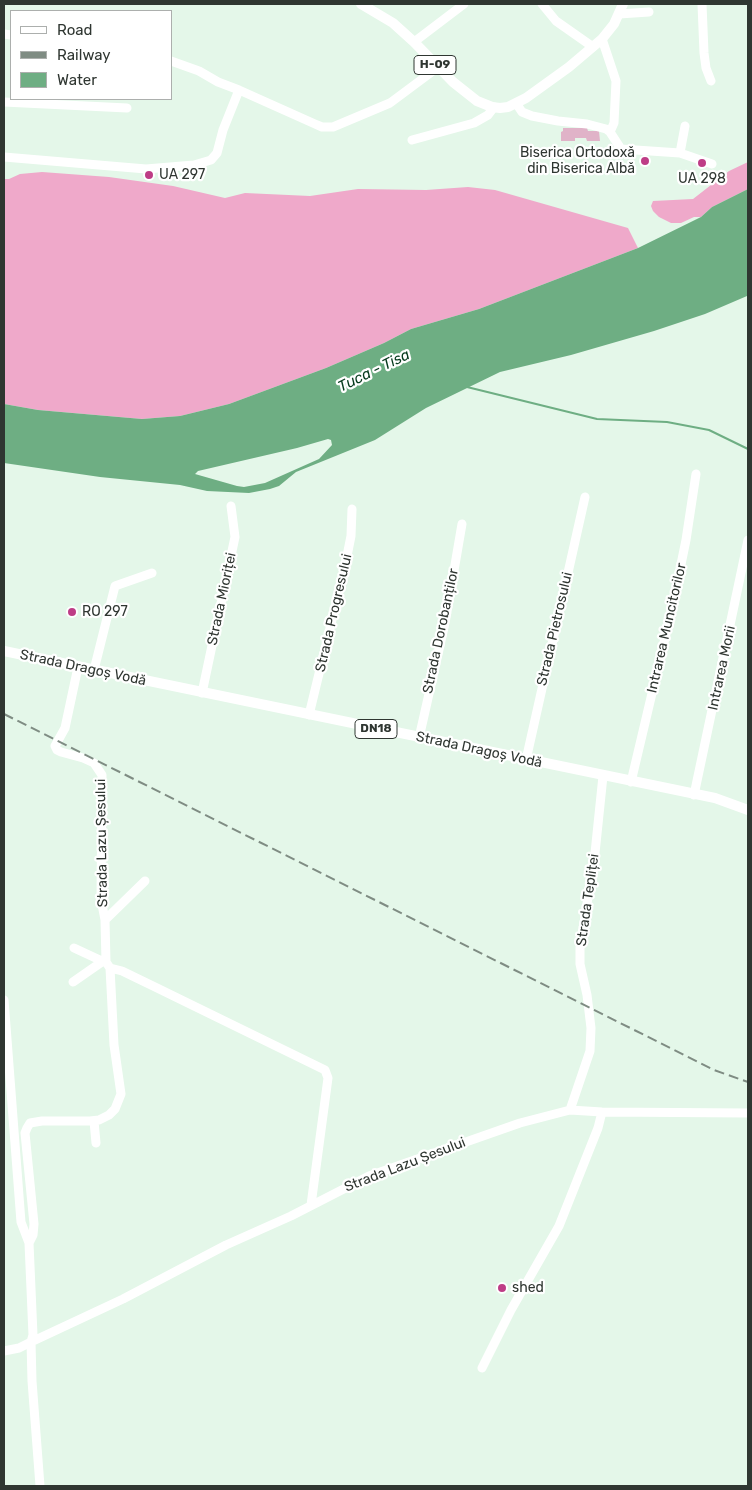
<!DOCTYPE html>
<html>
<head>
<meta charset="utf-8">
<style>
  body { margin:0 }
  #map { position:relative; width:752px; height:1490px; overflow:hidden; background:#e4f7e9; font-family:Rubik,sans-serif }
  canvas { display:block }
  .frame { position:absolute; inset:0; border:5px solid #2f3631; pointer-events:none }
  .legend { position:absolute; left:10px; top:10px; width:162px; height:90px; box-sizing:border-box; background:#fff; border:1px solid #acafad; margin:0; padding:6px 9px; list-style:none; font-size:15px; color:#2f3631 }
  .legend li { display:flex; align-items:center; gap:10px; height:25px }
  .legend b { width:25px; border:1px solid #acafad }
</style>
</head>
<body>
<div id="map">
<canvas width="752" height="1490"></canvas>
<div class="frame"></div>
<ul class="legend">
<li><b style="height:6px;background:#fff"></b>Road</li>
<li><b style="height:6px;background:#7f8c83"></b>Railway</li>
<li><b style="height:14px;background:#6eae83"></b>Water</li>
</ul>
</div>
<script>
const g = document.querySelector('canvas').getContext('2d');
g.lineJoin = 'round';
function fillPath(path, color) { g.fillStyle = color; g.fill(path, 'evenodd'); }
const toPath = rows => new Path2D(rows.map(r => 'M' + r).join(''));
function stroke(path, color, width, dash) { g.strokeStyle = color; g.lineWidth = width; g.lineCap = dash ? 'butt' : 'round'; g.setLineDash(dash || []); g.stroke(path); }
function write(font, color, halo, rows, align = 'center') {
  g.font = font + ' Rubik,sans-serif'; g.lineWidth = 4.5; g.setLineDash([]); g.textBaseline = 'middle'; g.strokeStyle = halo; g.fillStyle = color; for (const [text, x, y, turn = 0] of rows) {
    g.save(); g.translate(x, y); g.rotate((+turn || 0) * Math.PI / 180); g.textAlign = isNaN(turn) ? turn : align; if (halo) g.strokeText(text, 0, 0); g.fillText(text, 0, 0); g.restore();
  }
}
const green = toPath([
  [563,128,587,128,588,131,599,131,600,141,587,141,586,138,575,138,575,141,561,141,561,132,563,131]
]);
const forest = toPath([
  [748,162,748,189,712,207,701,217,694,217,681,223,671,223,659,217,653,211,651,206,653,201,693,199,729,171],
  [42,172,109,177,173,186,225,198,245,193,310,196,358,189,426,190,468,187,495,190,628,228,638,248,479,309,411,329,384,343,326,368,229,404,180,416,142,419,38,410,4,404,4,179,9,179,20,174]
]);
const water = toPath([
  [748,189,747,296,705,314,654,331,571,355,500,372,426,408,375,440,296,472,279,486,270,489,249,493,207,491,180,485,100,477,4,463,4,404,38,410,142,419,180,416,229,404,326,368,384,343,411,329,479,309,638,248,701,217,712,207],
  [328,439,331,440,332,445,319,459,265,483,244,487,237,486,195,474,198,471,297,448]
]);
const stream = toPath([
  [467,387,597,419,667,422,709,430,748,449]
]);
const minor = toPath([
  [542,4,556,21,593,47],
  [702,4,704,53,706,68,711,81],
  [619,14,649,12],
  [4,34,11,35],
  [602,39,616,81,614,123,610,132],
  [414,42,464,4],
  [171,61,199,71,218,82,239,90],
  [4,102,127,108],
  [516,103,522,112,532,116,558,121,587,124,606,129,610,132,621,149,680,153,712,164],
  [412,140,474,123,488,115,494,107],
  [680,153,685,126],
  [4,157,146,169,194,165,211,160,217,153,223,130,239,90,315,124,322,127,333,127,390,103,437,68],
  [94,670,115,586,152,573],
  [202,693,235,537,231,506],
  [309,715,345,566,351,536,352,509],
  [419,738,445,623,462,524],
  [526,760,585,497],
  [631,782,671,613,686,540,696,474],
  [694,795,748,540],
  [105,920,145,881],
  [74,948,102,961],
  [110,968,122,971,153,986,325,1070,328,1078,311,1205],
  [73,982,106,959],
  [4,1000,21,1222,29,1243,33,1335,31,1342,19,1348,4,1351],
  [570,1110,590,1051,591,1028,587,995,580,964,580,948,595,853,603,776],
  [94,1121,96,1143],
  [29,1243,33,1235,34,1224,25,1133,27,1128,30,1123,42,1121,90,1121,99,1120,109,1115,115,1109,121,1094,114,1045,110,968,106,962,105,920,101,899,102,775,94,763,83,758,61,752,57,750,55,746,65,728,78,667],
  [482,1368,511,1310,559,1226,598,1128,602,1112],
  [40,1486,32,1381,31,1342,123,1299,226,1245,291,1216,369,1176,520,1123,570,1110,602,1112,748,1113]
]);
const major = toPath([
  [361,4,393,23,414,42,453,82,477,101,492,107,500,108,508,107,526,98,569,67,602,39,614,24,623,4],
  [4,651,715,798,748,810]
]);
const rail = toPath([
  [4,714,714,1070,748,1082]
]);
const markers = [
  [645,161,5,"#be3d86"],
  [702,163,5,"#be3d86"],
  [149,175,5,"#be3d86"],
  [72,612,5,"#be3d86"],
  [502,1288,5,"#be3d86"]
];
const shields = [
  [435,65,42],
  [376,729,42]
];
const shieldNames = [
  ["Н-09",435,65],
  ["DN18",376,729]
];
const poiNames = [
  ["Biserica Ortodoxă",635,153,"right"],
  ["din Biserica Albă",635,169,"right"],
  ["UA 297",159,175],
  ["UA 298",702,179,"center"],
  ["RO 297",82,612],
  ["shed",512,1288]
];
const streetNames = [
  ["Strada Mioriței",222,599,-78],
  ["Strada Progresului",334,613,-77],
  ["Intrarea Muncitorilor",667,628,-77],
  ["Strada Pietrosului",555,629,-77],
  ["Strada Dorobanților",441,631,-78],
  ["Strada Dragoș Vodă",83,668,12],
  ["Intrarea Morii",722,668,-78],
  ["Strada Dragoș Vodă",479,750,12],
  ["Strada Lazu Șesului",102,843,-91],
  ["Strada Tepliței",588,900,-82],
  ["Strada Lazu Șesului",405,1165,-21]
];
const waterNames = [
  ["Тиса - Tisa",374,371,-26]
];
fillPath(green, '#e0b3c8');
fillPath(forest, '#efa9ca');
fillPath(water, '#6eae83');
stroke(stream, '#6eae83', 2);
stroke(minor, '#fff', 9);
stroke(major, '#fff', 10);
stroke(rail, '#7f8c83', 2, [10, 5]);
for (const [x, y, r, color] of markers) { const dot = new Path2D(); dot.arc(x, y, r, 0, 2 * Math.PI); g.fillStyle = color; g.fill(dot); stroke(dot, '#fff', 2); }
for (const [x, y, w] of shields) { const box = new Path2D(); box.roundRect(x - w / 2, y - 9.5, w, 19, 4); g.fillStyle = '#fff'; g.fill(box); stroke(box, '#2f3631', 1); }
write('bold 12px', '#2f3631', null, shieldNames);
write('14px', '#2f3631', '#fff', poiNames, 'left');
write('14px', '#2f3631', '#fff', streetNames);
write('italic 15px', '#073b1e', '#fff', waterNames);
</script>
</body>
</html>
